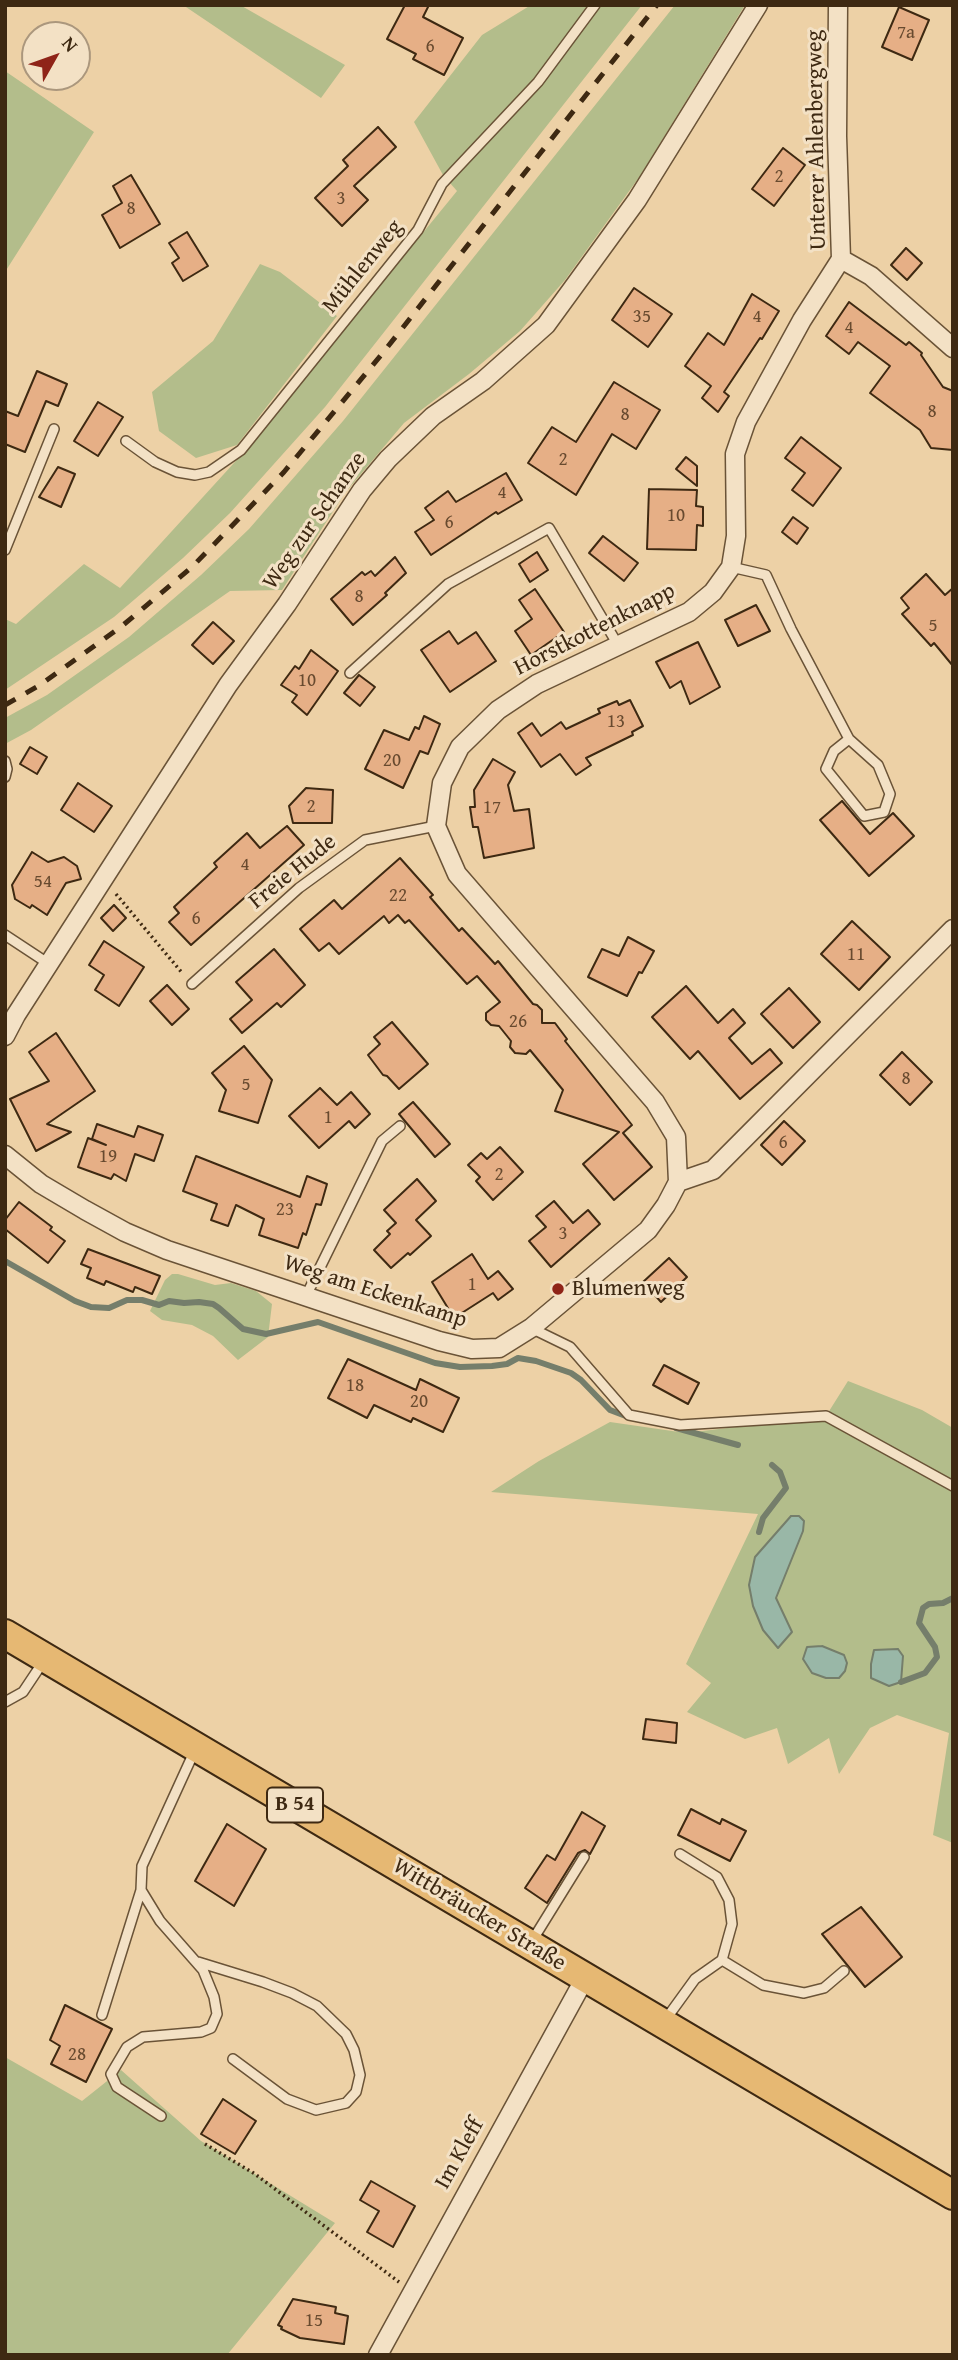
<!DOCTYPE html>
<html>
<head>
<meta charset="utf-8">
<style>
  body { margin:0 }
  #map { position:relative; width:958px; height:2360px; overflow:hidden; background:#edd1a6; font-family:"Gentium Book Plus",serif }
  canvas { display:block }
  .frame { position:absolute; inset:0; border:7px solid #3e2912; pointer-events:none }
  .north { position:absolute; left:21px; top:21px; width:70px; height:70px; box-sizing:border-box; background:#f3e1c5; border:2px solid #ab977d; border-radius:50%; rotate:50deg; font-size:19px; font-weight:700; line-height:28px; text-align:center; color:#3e2912 }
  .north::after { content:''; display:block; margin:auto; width:24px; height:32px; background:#8f2418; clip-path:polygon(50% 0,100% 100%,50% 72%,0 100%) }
</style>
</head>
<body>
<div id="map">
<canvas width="958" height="2360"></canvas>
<div class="frame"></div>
<div class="north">N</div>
</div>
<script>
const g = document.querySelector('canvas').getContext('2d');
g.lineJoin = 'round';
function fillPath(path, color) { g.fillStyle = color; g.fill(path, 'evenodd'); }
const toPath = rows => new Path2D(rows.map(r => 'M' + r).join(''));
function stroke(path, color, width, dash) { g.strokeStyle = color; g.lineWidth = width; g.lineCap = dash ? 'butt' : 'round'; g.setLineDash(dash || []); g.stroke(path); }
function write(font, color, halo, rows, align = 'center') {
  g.font = font + ' "Gentium Book Plus",serif'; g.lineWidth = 6; g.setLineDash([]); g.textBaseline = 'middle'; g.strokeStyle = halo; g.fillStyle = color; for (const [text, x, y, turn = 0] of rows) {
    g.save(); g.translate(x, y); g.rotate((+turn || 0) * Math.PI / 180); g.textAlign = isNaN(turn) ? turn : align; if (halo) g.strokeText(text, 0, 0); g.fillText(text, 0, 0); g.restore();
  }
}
const green = toPath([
  [183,5,240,5,345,65,321,98],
  [531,5,642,5,325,407,230,513,183,558,114,617,5,690,5,619,16,624,84,564,120,588,244,452,457,191,443,175,414,122,482,35],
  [675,5,745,5,640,176,565,280,520,331,469,374,404,423,345,493,282,590,230,591,31,730,5,744,5,718,47,695,129,637,201,575,249,529,343,421],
  [5,71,94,132,5,272],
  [260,264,280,272,337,316,237,445,196,458,159,431,152,392,213,341],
  [172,1274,178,1274,215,1285,231,1283,256,1291,272,1304,268,1337,238,1360,213,1336,192,1325,162,1320,150,1311,165,1280],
  [848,1381,922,1410,953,1428,953,1843,933,1835,949,1733,897,1715,870,1728,839,1774,829,1738,788,1764,777,1728,745,1739,687,1712,711,1683,686,1664,758,1514,491,1492,539,1461,610,1422,686,1433,826,1416],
  [5,2057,82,2101,121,2070,201,2141,335,2223,227,2355,5,2355]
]);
const water = toPath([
  [791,1516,799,1516,804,1521,803,1531,776,1598,792,1632,778,1648,763,1630,753,1606,749,1585,755,1557,791,1516],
  [822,1646,844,1655,847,1663,845,1671,839,1678,826,1678,812,1673,803,1659,807,1647,822,1646],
  [898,1649,903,1656,901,1682,889,1686,871,1678,871,1664,874,1650,898,1649]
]);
const stream = toPath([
  [5,1261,75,1301,91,1307,109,1308,127,1300,142,1300,159,1305,169,1301,184,1303,199,1302,213,1304,219,1308,243,1329,266,1334,318,1322,435,1363,460,1367,492,1366,507,1364,518,1358,536,1361,571,1373,581,1380,610,1410,631,1418],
  [676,1428,738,1445],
  [759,1532,763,1518,786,1488,780,1472,772,1465],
  [901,1682,925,1673,937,1657,935,1647,919,1623,923,1608,929,1604,943,1603,953,1598]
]);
const building = toPath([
  [405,5,429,5,423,17,463,38,444,75,413,59,416,54,387,39,405,5],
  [899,7,929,20,912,60,882,47,899,7],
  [378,127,396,147,354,186,368,200,342,226,315,198,348,166,343,160,378,127],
  [783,148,805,165,774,206,752,189,783,148],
  [131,175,160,224,120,248,102,215,122,203,113,186,131,175],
  [187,232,208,266,183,281,172,263,179,258,169,243,187,232],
  [906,248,922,263,907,280,891,265,906,248],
  [634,288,672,314,648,347,612,320,634,288],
  [752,294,779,311,762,339,760,338,724,392,729,396,718,412,702,398,711,386,685,366,708,333,724,345,752,294],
  [849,302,906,345,909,342,922,353,921,355,943,387,953,391,953,450,931,448,920,430,870,393,890,366,858,342,849,354,826,336,849,302],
  [37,371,67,384,58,406,46,401,25,452,5,444,5,411,18,416,37,371],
  [614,382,660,410,636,449,612,434,576,495,528,463,552,427,576,442,614,382],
  [98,402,123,417,98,456,74,441,98,402],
  [801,437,841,468,813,506,792,490,805,473,785,458,801,437],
  [686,457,697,466,697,486,676,469,686,457],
  [58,467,75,474,61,507,39,497,58,467],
  [506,473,522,500,498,514,496,512,431,555,415,532,434,520,425,508,448,491,456,502,506,473],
  [649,489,697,490,696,506,703,507,703,526,697,525,696,550,647,549,649,489],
  [793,517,808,528,797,544,782,532,793,517],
  [603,536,638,563,624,581,589,553,603,536],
  [537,552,548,570,530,582,519,564,537,552],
  [395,557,406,573,385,593,387,595,353,625,331,599,362,572,365,575,371,571,375,576,395,557],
  [926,574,945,595,953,588,953,666,934,643,931,646,902,614,909,608,901,598,926,574],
  [535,589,564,632,531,655,515,631,532,619,519,600,535,589],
  [756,605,770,631,738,646,725,620,756,605],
  [213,622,234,641,213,664,192,645,213,622],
  [449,631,458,644,476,632,496,661,450,692,421,650,449,631],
  [698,642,720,687,690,704,681,681,670,688,656,662,698,642],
  [311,650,338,671,307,715,292,702,297,695,281,685,295,666,299,669,311,650],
  [359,675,375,687,360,706,344,693,359,675],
  [630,700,643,726,632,732,633,735,586,758,591,765,576,775,560,754,541,767,518,733,532,723,541,736,561,722,566,729,600,713,598,709,617,701,619,705,630,700],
  [424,716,440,724,428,754,420,751,403,788,365,769,384,730,409,740,415,727,419,729,424,716],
  [30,747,47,757,37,774,20,764,30,747],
  [493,759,515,772,508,785,514,811,529,809,534,848,484,858,478,827,473,827,470,807,475,807,474,790,493,759],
  [78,783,112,806,94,832,61,810,78,783],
  [306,788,333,790,332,823,293,823,289,806,306,788],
  [842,801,870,834,893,813,914,836,869,876,820,820,842,801],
  [287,826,304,845,191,945,169,922,179,913,174,907,217,867,214,863,247,833,260,848,287,826],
  [32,852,48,862,64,857,77,866,81,879,66,883,47,915,32,905,30,908,15,899,12,885,32,852],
  [400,858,433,895,430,897,459,931,462,928,495,964,498,961,533,1004,537,1005,542,1010,542,1023,555,1023,567,1039,565,1041,632,1125,623,1133,652,1167,614,1200,583,1164,619,1132,555,1111,563,1090,530,1050,526,1054,515,1053,510,1047,511,1041,499,1026,491,1025,486,1020,486,1013,500,1002,477,976,467,984,409,920,405,923,398,915,389,923,384,916,339,954,329,943,319,951,300,929,334,900,342,909,400,858],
  [114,905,126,918,113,931,101,918,114,905],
  [852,921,890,957,859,990,821,954,852,921],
  [628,937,654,951,642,973,639,972,627,996,588,977,602,949,619,956,628,937],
  [104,941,144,967,119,1006,95,990,104,975,89,965,104,941],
  [274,949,305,985,281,1007,277,1003,242,1033,230,1019,252,1000,236,982,274,949],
  [167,985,189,1009,172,1025,150,1001,167,985],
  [686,986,718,1023,733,1009,745,1023,729,1038,752,1064,770,1049,782,1063,740,1099,698,1051,690,1059,652,1017,686,986],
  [789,988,820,1022,793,1048,761,1014,789,988],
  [392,1022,428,1064,399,1089,387,1076,383,1075,368,1055,380,1044,374,1037,392,1022],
  [56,1033,95,1091,47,1124,71,1132,36,1151,10,1099,49,1081,29,1052,56,1033],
  [244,1046,272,1080,258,1123,219,1111,226,1090,212,1073,244,1046],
  [902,1052,932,1082,910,1105,880,1075,902,1052],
  [320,1088,337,1105,351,1092,370,1114,355,1128,349,1121,319,1148,289,1116,320,1088],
  [413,1102,450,1144,435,1157,399,1114,413,1102],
  [784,1121,805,1141,782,1165,761,1145,784,1121],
  [97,1124,134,1137,138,1126,163,1135,154,1161,135,1154,126,1181,114,1174,111,1179,78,1167,88,1138,106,1145,92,1139,97,1124],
  [500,1147,523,1172,493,1200,476,1181,480,1177,468,1165,481,1153,487,1159,500,1147],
  [196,1156,300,1197,307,1176,327,1184,321,1205,316,1204,306,1235,303,1233,298,1248,259,1235,264,1219,236,1205,228,1226,211,1220,217,1204,183,1191,196,1156],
  [417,1179,436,1201,416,1220,431,1236,410,1255,408,1253,391,1268,374,1250,390,1234,387,1231,396,1223,384,1210,417,1179],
  [554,1201,573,1223,588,1210,600,1224,551,1267,529,1241,546,1227,536,1216,554,1201],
  [19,1202,52,1227,50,1230,65,1241,48,1263,5,1229,5,1220,19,1202],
  [88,1249,160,1276,152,1294,135,1287,133,1292,106,1281,104,1285,87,1278,91,1268,81,1264,88,1249],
  [472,1254,488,1279,498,1271,513,1289,498,1300,493,1293,454,1318,432,1282,472,1254],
  [669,1258,687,1277,661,1302,643,1282,669,1258],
  [348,1359,416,1390,420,1379,459,1398,443,1432,413,1418,411,1422,374,1405,367,1418,328,1398,348,1359],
  [664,1365,699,1383,688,1404,653,1385,664,1365],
  [646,1719,677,1723,676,1743,643,1739,646,1719],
  [691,1809,720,1824,722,1819,746,1831,730,1861,678,1835,691,1809],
  [582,1812,605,1826,590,1854,585,1850,578,1853,547,1903,525,1888,547,1855,555,1860,582,1812],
  [227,1824,266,1849,234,1906,195,1881,227,1824],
  [861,1907,902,1957,865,1987,822,1934,861,1907],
  [65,2005,112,2029,86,2082,51,2064,60,2046,50,2040,65,2005],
  [223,2099,256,2121,235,2154,201,2134,223,2099],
  [371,2181,415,2206,393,2247,367,2232,379,2211,360,2200,371,2181],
  [293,2299,336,2307,335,2313,348,2316,344,2344,300,2338,281,2329,282,2327,278,2325,293,2299]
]);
const path = toPath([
  [116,894,183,974],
  [205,2144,255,2174,399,2282]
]);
const lane = toPath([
  [126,441,155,462,177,472,195,475,209,472,241,450,418,230,442,184,538,82,595,5],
  [5,550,54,429],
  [731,567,766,575,791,629,849,739,878,765,890,794,884,812,864,816,826,769,834,751,849,739],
  [350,673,448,584,549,528,618,645],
  [5,761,7,769,5,777],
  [5,935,49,964],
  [192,984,299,888,365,840,436,826],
  [306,1296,382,1141,400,1126],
  [531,1328,570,1347,629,1415,680,1425,826,1416,953,1486],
  [5,1702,23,1692,43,1662],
  [141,1890,160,1921,203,1970,214,1997,217,2014,211,2028,201,2032,143,2037,127,2047,111,2074,117,2087,161,2116],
  [532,1941,584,1857],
  [722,1960,763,1985,804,1993,824,1988,844,1971],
  [198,1962,263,1982,292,1993,317,2006,346,2034,354,2050,360,2075,356,2092,346,2103,316,2110,287,2099,233,2059],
  [102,2015,141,1890,142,1866,195,1750],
  [666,2019,695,1979,722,1960,732,1924,729,1900,717,1877,680,1854]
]);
const street = toPath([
  [838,5,837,136,841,259],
  [841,259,871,276,953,348],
  [5,1036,16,1015,228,685,287,604,362,490,388,459,433,416,483,381,546,325,637,200,758,5],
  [5,1155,41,1184,85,1210,125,1232,167,1250,439,1341,472,1349,499,1348,531,1328,648,1230,666,1205,678,1182,713,1170,953,929],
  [678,1182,676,1137,655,1102,457,874,436,826,442,783,460,747,498,710,537,684,689,612,713,592,731,567,736,536,735,454,746,422,802,320,841,259],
  [378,2355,585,1978]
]);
const primary = toPath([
  [5,1634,953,2195]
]);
const rail = toPath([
  [5,705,40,685,122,626,192,567,284,472,382,354,657,5]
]);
const markers = [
  [558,1289,7,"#8f2418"]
];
const numberNames = [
  ["7a",906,33],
  ["6",430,47],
  ["2",779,177],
  ["3",341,199],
  ["8",131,209],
  ["35",642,317],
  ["4",757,317],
  ["4",849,328],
  ["8",932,412],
  ["8",625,415],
  ["2",563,460],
  ["4",502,493],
  ["10",676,516],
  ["6",449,523],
  ["8",359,597],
  ["5",933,626],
  ["10",307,681],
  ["13",616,722],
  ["20",392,761],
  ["2",311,807],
  ["17",492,808],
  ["4",245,865],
  ["54",43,882],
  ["22",398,896],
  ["6",196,919],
  ["11",856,955],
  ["26",518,1022],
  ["8",906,1079],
  ["5",246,1085],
  ["1",328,1118],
  ["6",783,1143],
  ["19",108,1157],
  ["2",499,1175],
  ["23",285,1210],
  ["3",563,1234],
  ["1",472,1285],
  ["18",355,1386],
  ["20",419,1402],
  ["28",77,2055],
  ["15",314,2321]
];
const shields = [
  [295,1805,56]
];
const shieldNames = [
  ["B 54",295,1805]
];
const streetNames = [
  ["Unterer Ahlenbergweg",817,140,-91],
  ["Mühlenweg",363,267,-51],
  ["Weg zur Schanze",315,521,-55],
  ["Horstkottenknapp",595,630,-27],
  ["Freie Hude",293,872,-39],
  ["Weg am Eckenkamp",375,1292,18],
  ["Wittbräucker Straße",479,1915,31],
  ["Im Kleff",460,2154,-61]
];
const poiNames = [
  ["Blumenweg",572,1289]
];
fillPath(green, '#b3bd8b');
fillPath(water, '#99b7a7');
stroke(water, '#757e6b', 2);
stroke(stream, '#757e6b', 6);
fillPath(building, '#e6af86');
stroke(building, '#3e2912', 2);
stroke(lane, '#6a5337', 12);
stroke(street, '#6a5337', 21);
stroke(primary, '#3e2912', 32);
stroke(path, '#3e2912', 3.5, [2, 3.5]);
stroke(lane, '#f3e1c5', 9);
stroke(street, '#f3e1c5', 18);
stroke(primary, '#e6b873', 28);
stroke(rail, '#3e2912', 5, [12, 12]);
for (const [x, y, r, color] of markers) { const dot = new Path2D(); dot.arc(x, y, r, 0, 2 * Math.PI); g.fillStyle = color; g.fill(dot); stroke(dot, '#f3e1c5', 2.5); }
write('19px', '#684a2f', null, numberNames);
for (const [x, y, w] of shields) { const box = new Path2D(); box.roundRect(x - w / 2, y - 17.5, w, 35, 5); g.fillStyle = '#f3e1c5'; g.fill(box); stroke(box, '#3e2912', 2); }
write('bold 21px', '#3e2912', null, shieldNames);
write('23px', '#3e2912', '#f3e1c5', streetNames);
write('23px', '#3e2912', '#f3e1c5', poiNames, 'left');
</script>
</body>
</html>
